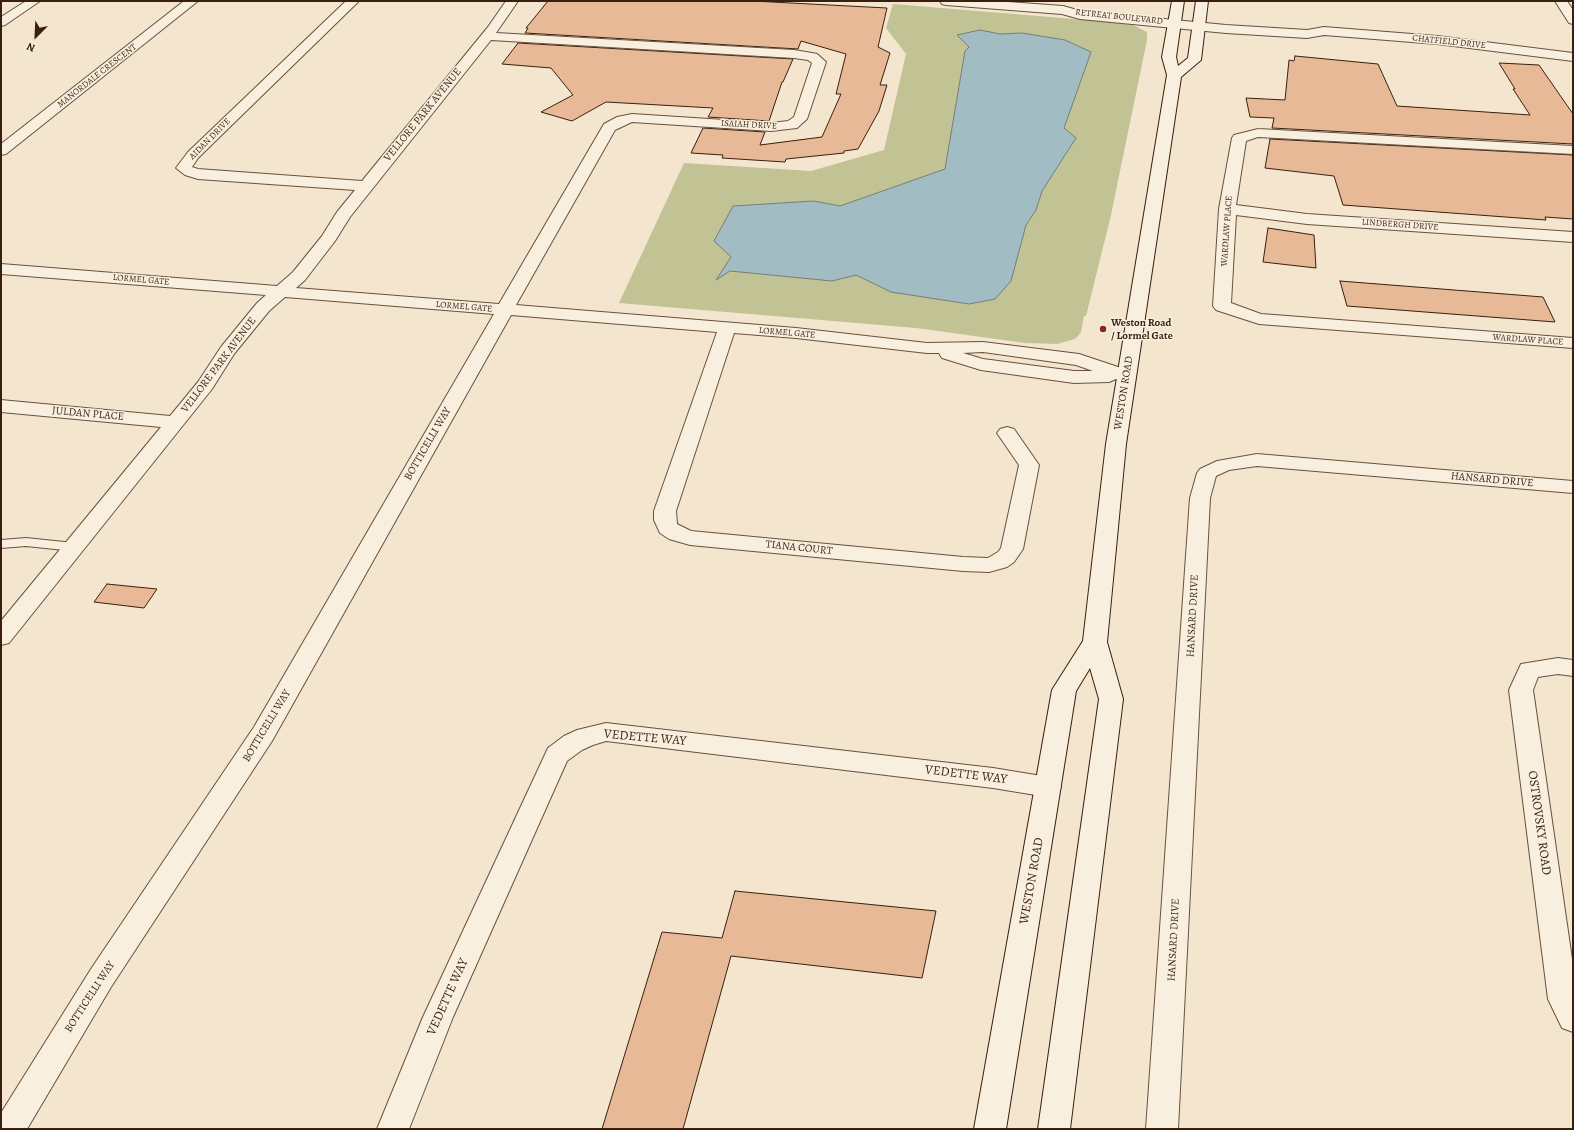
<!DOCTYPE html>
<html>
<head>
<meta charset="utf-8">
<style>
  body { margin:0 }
  #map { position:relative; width:1574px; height:1130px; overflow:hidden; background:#f4e6ce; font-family:Alegreya,serif }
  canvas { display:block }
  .frame { position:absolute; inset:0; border:2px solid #391f0f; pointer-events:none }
  .north { position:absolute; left:16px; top:16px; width:40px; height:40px; -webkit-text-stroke:3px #f8efdf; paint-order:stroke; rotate:204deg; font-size:11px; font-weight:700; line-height:16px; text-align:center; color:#391f0f }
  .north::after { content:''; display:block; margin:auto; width:14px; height:18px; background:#391f0f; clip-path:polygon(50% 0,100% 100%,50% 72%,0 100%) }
</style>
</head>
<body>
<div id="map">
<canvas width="1574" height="1130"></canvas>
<div class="frame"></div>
<div class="north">N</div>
</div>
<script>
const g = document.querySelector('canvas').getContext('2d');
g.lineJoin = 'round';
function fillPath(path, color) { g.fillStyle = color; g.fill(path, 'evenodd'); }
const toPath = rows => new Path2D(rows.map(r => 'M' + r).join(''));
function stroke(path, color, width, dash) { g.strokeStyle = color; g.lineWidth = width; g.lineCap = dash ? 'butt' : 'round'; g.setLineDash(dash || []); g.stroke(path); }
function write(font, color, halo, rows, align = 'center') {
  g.font = font + ' Alegreya,serif'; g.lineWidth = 3; g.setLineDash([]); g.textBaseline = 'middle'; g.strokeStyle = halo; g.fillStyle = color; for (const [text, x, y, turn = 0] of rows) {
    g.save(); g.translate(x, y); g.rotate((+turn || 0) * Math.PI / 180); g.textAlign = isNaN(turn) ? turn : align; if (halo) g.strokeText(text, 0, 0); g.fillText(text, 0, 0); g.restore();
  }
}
const green = toPath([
  [893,4,1111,22,1133,25,1147,32,1147,40,1111,215,1086,316,1084,316,1081,332,1078,336,1075,339,1057,344,1025,343,916,328,619,303,684,163,811,171,884,150,906,54,886,28]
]);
const water = toPath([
  [980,30,1000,34,1022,33,1065,40,1091,52,1064,128,1076,138,1042,191,1036,210,1026,225,1011,281,995,299,969,304,891,292,856,275,832,281,730,271,716,280,731,257,714,241,733,206,814,201,840,206,945,169,965,51,969,47,957,35,980,30]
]);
const building = toPath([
  [548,1,753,1,887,8,878,47,890,53,880,85,887,85,879,111,858,149,844,151,844,153,786,159,785,162,722,158,723,155,691,153,703,128,765,132,760,145,822,137,841,94,836,94,846,54,801,41,798,49,525,33,528,28,526,28,548,1],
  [518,43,793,59,783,82,782,82,769,121,708,117,713,108,606,102,572,121,541,112,573,95,551,68,502,64,518,43],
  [1295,56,1378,64,1397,106,1530,115,1513,89,1515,89,1499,63,1539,65,1573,114,1573,144,1272,128,1274,118,1250,117,1246,98,1285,100,1289,60,1294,61,1295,56],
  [1270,139,1573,155,1573,219,1545,217,1546,220,1343,205,1334,176,1265,168,1270,139],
  [1268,228,1314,235,1316,268,1263,262,1268,228],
  [1340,281,1543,297,1555,322,1347,306,1340,281],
  [107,584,157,589,144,608,94,602,107,584],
  [735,891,936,911,922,978,731,956,683,1129,602,1129,662,932,722,938,735,891]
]);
const service = toPath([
  [26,538,74,543,79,544,81,547,79,550,74,551,26,546,1,548,1,540,26,538]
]);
const minor = toPath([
  [26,1,40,1,5,25,1,26,1,17,26,1],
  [184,1,198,1,6,154,1,155,1,144,184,1],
  [346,1,359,1,198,158,192,167,198,169,362,181,488,27,506,1,518,1,496,33,794,50,812,53,817,54,826,62,807,119,797,128,771,131,632,122,615,130,516,305,796,328,927,343,983,342,1079,354,1133,372,1135,376,1133,380,1126,382,1116,379,1109,382,1074,383,981,370,942,358,939,353,927,353,796,338,734,333,676,511,677,524,691,531,963,557,988,558,998,552,1001,548,1019,465,997,433,1000,429,1007,427,1014,429,1039,465,1023,549,1014,562,1007,567,989,572,963,571,690,545,669,539,660,533,654,520,654,511,717,332,511,315,272,741,111,987,27,1129,1,1129,1,1113,91,969,254,727,494,314,285,297,269,311,234,354,212,389,9,643,1,645,1,621,161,427,1,412,1,400,170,416,198,382,221,347,257,303,266,295,1,274,1,264,277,286,293,272,322,236,337,212,355,190,198,179,185,175,176,168,188,152,346,1],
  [491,40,794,58,808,60,812,63,794,117,788,121,771,123,632,114,617,117,604,124,499,304,296,288,305,280,335,241,350,217,491,40],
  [983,352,1076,365,1093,371,1074,371,983,359,963,353,983,352],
  [1555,1,1567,1,1573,10,1573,24,1569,23,1555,1],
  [1258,129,1573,146,1573,154,1258,137,1246,141,1236,205,1307,214,1573,232,1573,242,1307,224,1236,215,1231,303,1261,314,1573,338,1573,348,1259,324,1216,310,1213,306,1219,209,1232,138,1234,135,1258,129],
  [1257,454,1573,481,1573,493,1257,466,1229,470,1216,476,1210,498,1178,1129,1146,1129,1190,498,1197,473,1200,469,1217,461,1257,454],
  [1558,658,1573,660,1573,676,1558,674,1538,677,1533,690,1573,966,1573,1032,1562,1028,1548,999,1509,690,1521,664,1558,658],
  [606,723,993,768,1048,777,1057,780,1061,787,1057,794,1048,797,993,788,606,741,593,745,582,750,567,761,453,1017,409,1129,377,1129,423,1017,548,748,564,736,577,730,606,723]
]);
const tertiary = toPath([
  [940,1,994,1,1063,6,1081,11,1226,25,1307,30,1324,27,1437,36,1573,53,1573,61,1437,44,1324,35,1307,38,1226,33,1080,19,1062,14,946,5,942,4,940,1]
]);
const secondary = toPath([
  [1172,1,1184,1,1176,57,1178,66,1188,58,1196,1,1208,1,1201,60,1181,77,1126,444,1107,642,1123,699,1070,1129,1038,1129,1099,699,1090,668,1076,691,1006,1129,974,1129,1052,690,1083,641,1106,444,1167,75,1162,57,1172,1]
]);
const markers = [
  [1103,329,4,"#8f2418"]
];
const farStreetnames = [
  ["RETREAT BOULEVARD",1119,17,6],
  ["CHATFIELD DRIVE",1449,42,6],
  ["MANORDALE CRESCENT",97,76,-38],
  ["ISAIAH DRIVE",749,125,3],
  ["AIDAN DRIVE",210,139,-45],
  ["LINDBERGH DRIVE",1400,225,4],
  ["WARDLAW PLACE",1227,231,-86],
  ["LORMEL GATE",141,280,5],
  ["LORMEL GATE",464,307,5],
  ["LORMEL GATE",787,333,5],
  ["WARDLAW PLACE",1528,340,4]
];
const streetNames = [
  ["VELLORE PARK AVENUE",423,115,-51],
  ["VELLORE PARK AVENUE",219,365,-53],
  ["WESTON ROAD",1124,393,-81],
  ["JULDAN PLACE",88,414,5],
  ["BOTTICELLI WAY",428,444,-60],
  ["HANSARD DRIVE",1492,480,5],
  ["TIANA COURT",799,548,6],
  ["HANSARD DRIVE",1193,616,-87],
  ["BOTTICELLI WAY",267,726,-59],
  ["HANSARD DRIVE",1174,940,-87],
  ["BOTTICELLI WAY",90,997,-57]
];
const poiNames = [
  ["Weston Road",1111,323],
  ["/ Lormel Gate",1111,336]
];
const nearStreetnames = [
  ["VEDETTE WAY",645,738,5],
  ["VEDETTE WAY",966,775,7],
  ["OSTROVSKY ROAD",1539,823,82],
  ["WESTON ROAD",1032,881,-80],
  ["VEDETTE WAY",448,997,-66]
];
fillPath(green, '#c1c395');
fillPath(water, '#a2bcc4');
stroke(water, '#787d7c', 1);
fillPath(building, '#e7b996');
stroke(building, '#391f0f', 1);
stroke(service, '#68513f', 2);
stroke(minor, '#68513f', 2);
stroke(tertiary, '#68513f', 2);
stroke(secondary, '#391f0f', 2);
fillPath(service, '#f8efdf');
fillPath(minor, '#f8efdf');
fillPath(tertiary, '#f8efdf');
fillPath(secondary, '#f8efdf');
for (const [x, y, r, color] of markers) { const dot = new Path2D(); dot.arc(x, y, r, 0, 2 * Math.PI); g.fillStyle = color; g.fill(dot); stroke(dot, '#f8efdf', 1.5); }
write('9px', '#391f0f', '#f8efdf', farStreetnames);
write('11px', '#391f0f', '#f8efdf', streetNames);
write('bold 11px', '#391f0f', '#f8efdf', poiNames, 'left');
write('13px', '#391f0f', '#f8efdf', nearStreetnames);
</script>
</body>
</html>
